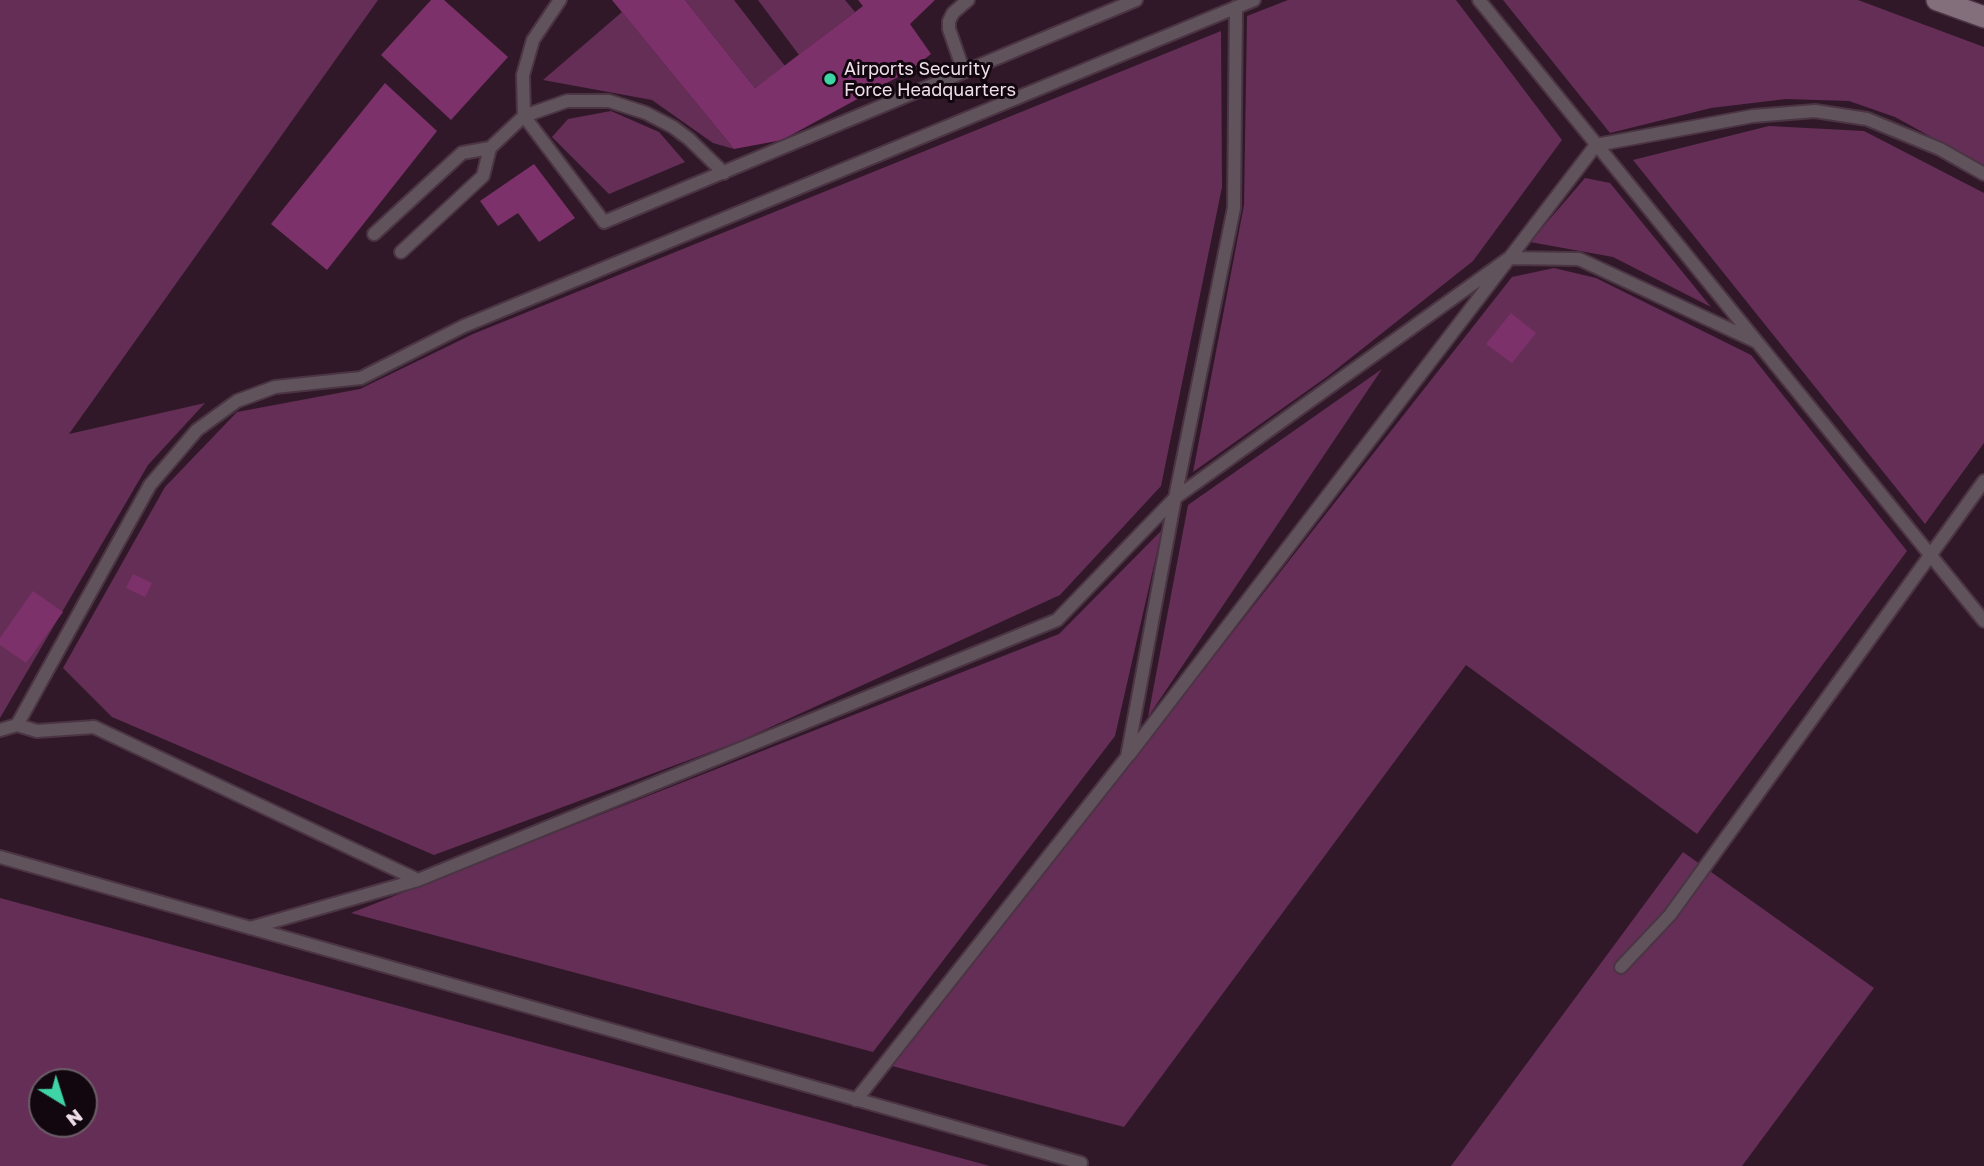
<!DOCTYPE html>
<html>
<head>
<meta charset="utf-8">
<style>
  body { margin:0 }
  #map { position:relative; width:1984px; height:1166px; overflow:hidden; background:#301829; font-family:"Golos Text",sans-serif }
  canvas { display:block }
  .north { position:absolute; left:28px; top:1068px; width:70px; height:70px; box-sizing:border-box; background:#12070f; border:2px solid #6b5d67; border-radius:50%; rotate:142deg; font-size:19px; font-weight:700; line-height:28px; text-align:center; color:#f0dfea }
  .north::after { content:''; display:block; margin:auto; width:24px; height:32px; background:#3ed4a3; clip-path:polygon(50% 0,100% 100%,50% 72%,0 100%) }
</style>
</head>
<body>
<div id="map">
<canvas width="1984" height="1166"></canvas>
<div class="north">N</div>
</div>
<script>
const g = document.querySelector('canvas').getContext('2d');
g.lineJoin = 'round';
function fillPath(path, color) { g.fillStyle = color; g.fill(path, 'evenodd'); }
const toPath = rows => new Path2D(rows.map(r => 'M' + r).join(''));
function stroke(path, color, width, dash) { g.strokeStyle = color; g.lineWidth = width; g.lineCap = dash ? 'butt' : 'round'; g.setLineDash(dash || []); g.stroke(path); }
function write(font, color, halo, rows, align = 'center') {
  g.font = font + ' "Golos Text",sans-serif'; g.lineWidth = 6; g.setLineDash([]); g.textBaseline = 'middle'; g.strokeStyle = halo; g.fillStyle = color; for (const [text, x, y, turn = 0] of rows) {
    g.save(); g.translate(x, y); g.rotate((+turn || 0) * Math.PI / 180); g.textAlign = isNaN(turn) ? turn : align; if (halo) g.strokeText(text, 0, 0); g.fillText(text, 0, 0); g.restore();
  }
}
const green = toPath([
  [0,0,378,0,69,434,205,403,148,465,0,718],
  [685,0,734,0,785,66,755,88],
  [758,0,845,0,855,12,799,55],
  [1288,0,1456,0,1562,140,1473,261,1328,376,1193,472,1244,205,1247,16],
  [1503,0,1858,0,1984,47,1984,166,1895,117,1849,101,1786,99,1711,108,1610,133],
  [622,12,734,149,713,143,652,100,543,80],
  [1221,31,1222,187,1161,486,1060,595,740,741,434,855,112,717,63,668,165,487,237,412,360,389,473,334],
  [611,111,659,132,685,162,609,194,552,137,568,119],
  [1769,126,1864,131,1984,193,1984,443,1925,524,1633,160],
  [1585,178,1610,183,1711,307,1613,257,1530,242],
  [1554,268,1596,278,1751,355,1907,551,1697,834,1466,665,1124,1127,892,1066,1512,277],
  [1382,369,1148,717,1188,505],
  [1162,530,1115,736,873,1052,351,913,1059,634],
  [1683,852,1874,988,1742,1166,1451,1166],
  [0,898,990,1166,0,1166],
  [42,1082,84,1082,84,1124,42,1124]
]);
const building = toPath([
  [431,0,444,0,508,57,451,120,381,55],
  [612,0,685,0,755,88,863,6,858,0,935,0,910,24,931,54,909,71,782,140,734,149],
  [385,83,437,131,327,270,271,224],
  [534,164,575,218,539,242,518,213,498,226,480,201],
  [1511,313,1536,333,1512,363,1486,344],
  [133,574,152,583,145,597,126,588],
  [33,591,63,612,26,663,0,645,0,638]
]);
const lane = toPath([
  [560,0,533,40,523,75,524,116,604,222,1136,0],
  [1479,0,1984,621],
  [964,72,949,29,949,21,953,13,968,0],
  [374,234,462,153,490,148,524,116,567,101,609,101,646,113,673,127,689,139,724,173],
  [401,252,483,176,490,148],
  [17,725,150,485,197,430,237,401,275,387,361,378,464,326,1254,0],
  [0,730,17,725,37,731,94,727,418,880,1057,620,1175,498,1509,258,1579,259,1757,342],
  [1129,755,1596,145,1753,116,1815,111,1867,119,1940,149,1984,174],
  [0,857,1081,1163],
  [250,928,418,880],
  [1621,967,1670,915,1984,481],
  [856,1100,1127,757,1175,498,1234,208,1236,7]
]);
const secondary = toPath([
  [1937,0,1984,17]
]);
const markers = [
  [830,79,7,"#3ed4a3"]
];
const poiNames = [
  ["Airports Security",844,69],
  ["Force Headquarters",844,90]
];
fillPath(green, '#652e56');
fillPath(building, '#7d316a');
stroke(lane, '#4b3444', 16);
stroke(secondary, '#4b3444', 24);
stroke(lane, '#60535b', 12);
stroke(secondary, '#836f7c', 21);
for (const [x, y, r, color] of markers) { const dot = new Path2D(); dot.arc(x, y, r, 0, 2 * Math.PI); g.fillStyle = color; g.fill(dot); stroke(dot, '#12070f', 2.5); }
write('18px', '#f0dfea', '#12070f', poiNames, 'left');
</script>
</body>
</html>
